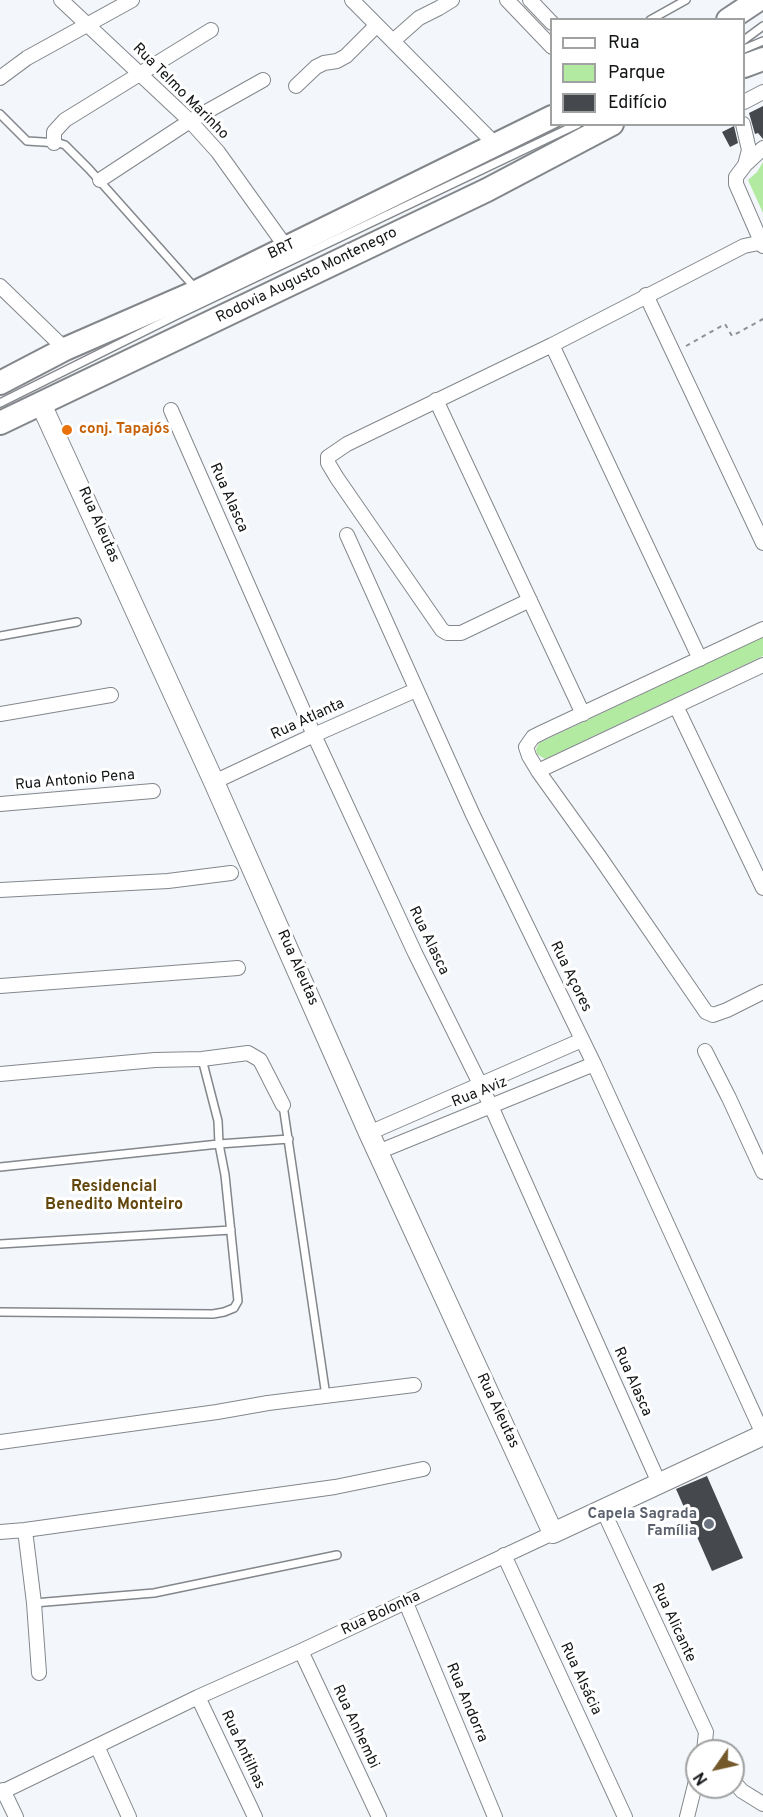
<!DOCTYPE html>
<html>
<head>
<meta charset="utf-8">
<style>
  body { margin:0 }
  #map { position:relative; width:763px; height:1817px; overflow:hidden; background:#f3f7fc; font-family:Overpass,sans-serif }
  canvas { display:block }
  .legend { position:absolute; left:550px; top:18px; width:195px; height:108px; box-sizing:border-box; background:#fff; border:2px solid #a0a1a1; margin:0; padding:8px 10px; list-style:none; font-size:18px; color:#121415 }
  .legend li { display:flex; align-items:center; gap:12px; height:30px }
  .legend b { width:30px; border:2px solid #a0a1a1 }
  .north { position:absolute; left:685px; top:1739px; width:60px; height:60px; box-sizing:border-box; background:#fff; border:2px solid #a0a1a1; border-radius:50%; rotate:236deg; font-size:16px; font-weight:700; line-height:24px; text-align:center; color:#121415 }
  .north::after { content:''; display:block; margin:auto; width:21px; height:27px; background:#74592b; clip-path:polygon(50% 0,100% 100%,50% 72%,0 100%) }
</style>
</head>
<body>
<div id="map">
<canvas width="763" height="1817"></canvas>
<ul class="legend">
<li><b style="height:8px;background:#fff"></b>Rua</li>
<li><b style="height:16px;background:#b2eaa1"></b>Parque</li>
<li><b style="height:16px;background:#45484d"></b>Edifício</li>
</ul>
<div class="north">N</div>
</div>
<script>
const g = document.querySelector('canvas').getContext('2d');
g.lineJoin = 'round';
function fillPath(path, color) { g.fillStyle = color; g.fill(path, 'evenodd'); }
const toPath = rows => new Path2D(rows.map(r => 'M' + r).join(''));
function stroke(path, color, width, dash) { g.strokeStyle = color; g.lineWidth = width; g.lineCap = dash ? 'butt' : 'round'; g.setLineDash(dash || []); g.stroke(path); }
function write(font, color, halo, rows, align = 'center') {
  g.font = font + ' Overpass,sans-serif'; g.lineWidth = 6; g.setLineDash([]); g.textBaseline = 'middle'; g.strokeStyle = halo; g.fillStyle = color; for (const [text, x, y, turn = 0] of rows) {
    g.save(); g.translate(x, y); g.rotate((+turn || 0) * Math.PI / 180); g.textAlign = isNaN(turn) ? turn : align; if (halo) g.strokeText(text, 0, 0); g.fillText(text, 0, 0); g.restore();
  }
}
const green = toPath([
  [763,162,763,213,748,180,757,172],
  [763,637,763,656,545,759,537,754,536,749,539,743]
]);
const building = toPath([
  [763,106,763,139,758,133,755,134,749,113],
  [734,126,738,143,730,147,722,132],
  [707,1476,743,1558,712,1571,676,1489]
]);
const path = toPath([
  [686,346,725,324,732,336,763,319]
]);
const lane = toPath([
  [650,20,686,0],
  [744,40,763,26],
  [744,49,763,41],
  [0,114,27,141,59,143,65,145,89,169,196,289],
  [0,403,177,315,578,124],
  [0,636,77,622],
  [283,1105,326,1396],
  [0,1167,219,1144,289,1139],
  [0,1244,231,1230],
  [0,1312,213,1314,224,1312,234,1308,238,1301,225,1175,219,1144,218,1121,202,1059],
  [34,1603,154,1593,337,1555]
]);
const street = toPath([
  [61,0,190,121,218,152,286,247],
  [352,0,496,145],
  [507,0,552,47],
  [530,0,552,23],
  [393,41,419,18,439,8,452,0],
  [0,78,27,58,132,0],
  [296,86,316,67,324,63,337,61,346,56,376,26],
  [744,102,763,92],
  [743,124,749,150,745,165,736,177,736,184,763,246],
  [54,143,54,132,65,120,211,30],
  [745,165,763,148],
  [100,180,190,121,263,80],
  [0,286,65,349],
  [646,295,763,543],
  [552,345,700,659],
  [436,400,583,714],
  [171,410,314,735,415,953,491,1106,659,1483],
  [347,535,473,815,594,1064,763,1434],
  [530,600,461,633,447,633,442,630,337,478,328,463,328,457,347,444,552,345,744,246,763,242],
  [763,629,543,732,533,737,526,747,529,756,538,771,599,856,706,1012,713,1015,727,1010,763,992],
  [676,706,763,888],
  [0,714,111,695],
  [538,771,763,665],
  [214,782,314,735,416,690],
  [0,804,153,791],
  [0,890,168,881,231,873],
  [0,986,238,968],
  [705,1051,729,1098,763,1172],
  [0,1074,155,1060,202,1059,248,1053,260,1060,283,1105],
  [369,1133,582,1040],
  [378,1152,594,1064],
  [0,1442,217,1412,268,1403,414,1385],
  [603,1510,706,1732,704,1751],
  [25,1530,34,1603,39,1673],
  [0,1532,25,1530,335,1487,423,1469],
  [504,1555,625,1817],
  [406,1603,495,1817],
  [301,1651,379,1817],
  [198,1697,255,1817],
  [97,1746,129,1817],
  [733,1781,742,1791,763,1804],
  [3,1790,16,1817],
  [0,1793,198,1697,301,1651,553,1533],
  [687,1817,697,1777]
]);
const secondary = toPath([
  [41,404,214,782,369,1133,553,1533,763,1435]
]);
const primary = toPath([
  [728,20,758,0],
  [744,66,763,59],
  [0,383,65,349,198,291,552,117],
  [0,423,487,190,612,124]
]);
const markers = [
  [67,430,6,"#e8710a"],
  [709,1524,6,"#6b7280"]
];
const streetNames = [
  ["Rua Telmo Marinho",180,92,45],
  ["BRT",282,250,-25],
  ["Rodovia Augusto Montenegro",307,276,-26],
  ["Rua Alasca",228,498,66],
  ["Rua Aleutas",98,525,66],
  ["Rua Atlanta",308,720,-25],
  ["Rua Antonio Pena",75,781,-5],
  ["Rua Alasca",428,941,64],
  ["Rua Aleutas",297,968,66],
  ["Rua Açores",570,977,64],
  ["Rua Aviz",480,1093,-22],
  ["Rua Alasca",632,1382,66],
  ["Rua Aleutas",497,1411,65],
  ["Rua Bolonha",381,1614,-25],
  ["Rua Alicante",673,1623,65],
  ["Rua Alsácia",580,1679,65],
  ["Rua Andorra",466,1703,67],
  ["Rua Anhembi",355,1727,65],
  ["Rua Antilhas",242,1750,65]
];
const foodNames = [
  ["conj. Tapajós",79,430]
];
const worshipNames = [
  ["Capela Sagrada",697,1515],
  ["Família",697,1532]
];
const neighbourhoodNames = [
  ["Residencial",114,1188],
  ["Benedito Monteiro",114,1206]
];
fillPath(green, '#b2eaa1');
fillPath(building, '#45484d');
stroke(lane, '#83878b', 10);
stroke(street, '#83878b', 16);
stroke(secondary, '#83878b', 22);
stroke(primary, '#83878b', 26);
stroke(path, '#8e9195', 2, [4.5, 4.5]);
stroke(lane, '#fff', 7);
stroke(street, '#fff', 14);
stroke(secondary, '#fff', 20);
stroke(primary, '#fff', 22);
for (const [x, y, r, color] of markers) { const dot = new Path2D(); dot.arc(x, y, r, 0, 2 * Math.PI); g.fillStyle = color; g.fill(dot); stroke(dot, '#fff', 2); }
write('15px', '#121415', '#fff', streetNames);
write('bold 15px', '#c56008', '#fff', foodNames, 'left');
write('bold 15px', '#5b616d', '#fff', worshipNames, 'right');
write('bold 16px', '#63470d', '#fff', neighbourhoodNames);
</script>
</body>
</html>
